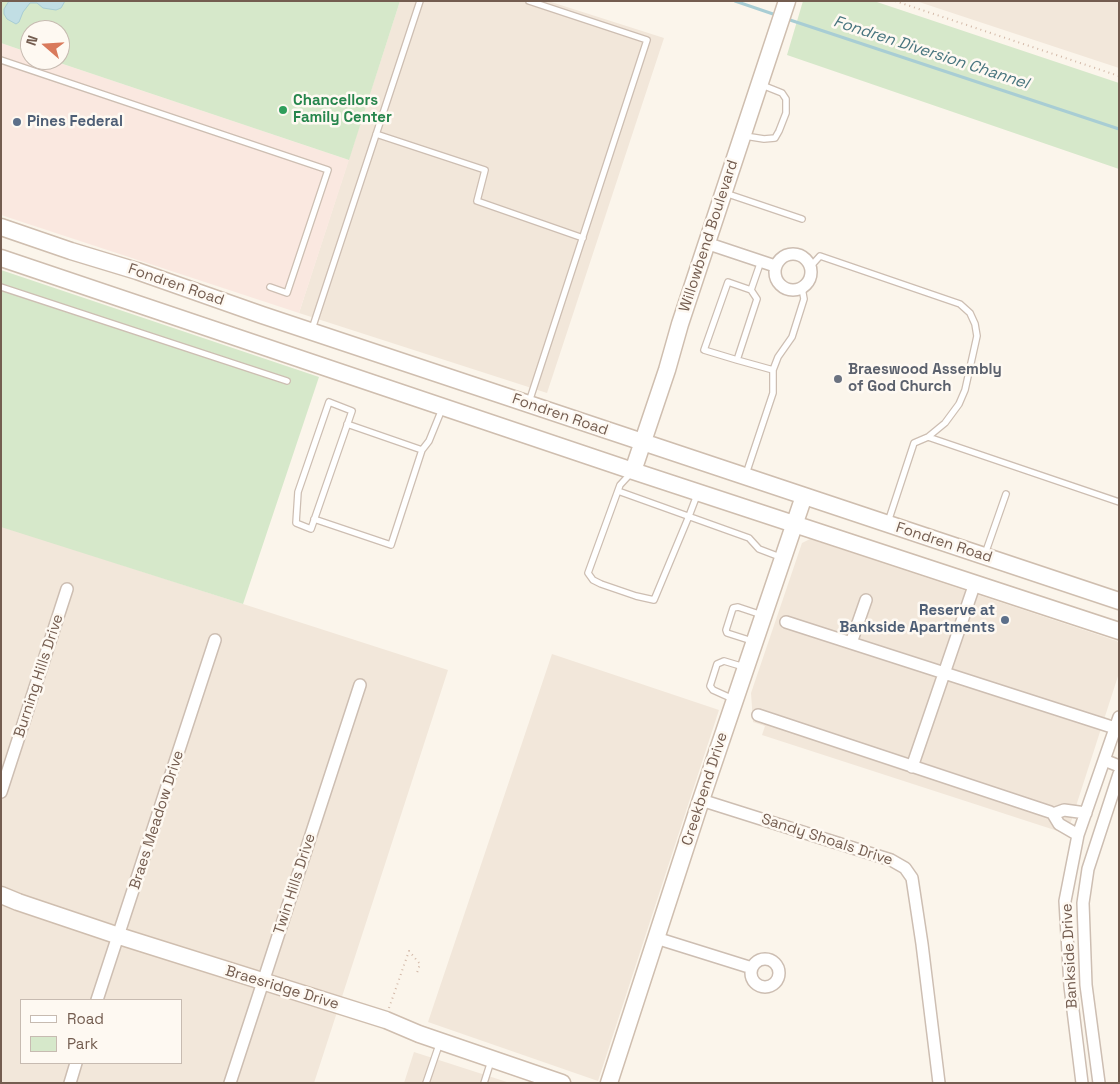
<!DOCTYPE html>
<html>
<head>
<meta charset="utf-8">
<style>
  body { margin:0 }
  #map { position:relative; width:1120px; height:1084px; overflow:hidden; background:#fbf5eb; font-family:"Space Grotesk",sans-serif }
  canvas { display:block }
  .frame { position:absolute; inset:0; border:2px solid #745d50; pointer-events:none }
  .legend { position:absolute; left:20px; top:999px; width:162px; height:65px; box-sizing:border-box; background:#fef9f2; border:1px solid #c7bbb1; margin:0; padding:6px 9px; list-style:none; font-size:15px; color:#745d50 }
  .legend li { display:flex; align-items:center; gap:10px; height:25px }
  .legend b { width:25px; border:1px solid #c7bbb1 }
  .north { position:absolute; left:20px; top:20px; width:50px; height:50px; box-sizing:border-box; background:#fef9f2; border:1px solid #c7bbb1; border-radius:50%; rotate:289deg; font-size:14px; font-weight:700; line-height:20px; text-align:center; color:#745d50 }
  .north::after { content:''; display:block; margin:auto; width:18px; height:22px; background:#d97a5c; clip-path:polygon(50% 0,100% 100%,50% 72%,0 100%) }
</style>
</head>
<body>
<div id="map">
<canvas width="1120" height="1084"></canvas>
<div class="frame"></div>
<ul class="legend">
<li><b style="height:6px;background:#fff"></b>Road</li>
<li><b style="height:14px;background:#d6e8ca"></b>Park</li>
</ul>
<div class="north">N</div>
</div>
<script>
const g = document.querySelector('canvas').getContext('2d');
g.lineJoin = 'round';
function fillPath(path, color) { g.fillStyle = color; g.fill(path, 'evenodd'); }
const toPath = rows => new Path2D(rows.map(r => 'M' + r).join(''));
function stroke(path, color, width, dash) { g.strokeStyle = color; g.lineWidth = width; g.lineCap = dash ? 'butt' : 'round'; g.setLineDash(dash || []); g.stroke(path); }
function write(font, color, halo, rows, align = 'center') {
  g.font = font + ' "Space Grotesk",sans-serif'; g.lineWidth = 5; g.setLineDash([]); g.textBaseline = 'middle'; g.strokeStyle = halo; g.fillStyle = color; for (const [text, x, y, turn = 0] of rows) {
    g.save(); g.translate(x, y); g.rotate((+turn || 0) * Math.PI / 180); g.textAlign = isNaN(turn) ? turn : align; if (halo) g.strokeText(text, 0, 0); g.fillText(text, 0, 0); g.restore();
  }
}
const residential = toPath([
  [400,1,548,1,664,38,547,393,299,313],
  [916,1,1119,1,1119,68],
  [1,526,448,670,314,1083,1,1083],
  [21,1000,181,1000,181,1063,21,1063],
  [810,539,1117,641,1119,644,1119,673,1067,834,762,735,765,726,753,722,751,693,802,543],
  [552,654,719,710,598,1081,428,1022],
  [414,1052,510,1083,404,1083]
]);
const commercial = toPath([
  [1,43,30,53,30,60,51,60,349,160,299,313,1,215]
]);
const green = toPath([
  [1,1,400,1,349,160,51,60,60,60,60,30,30,30,30,53,1,43],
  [803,1,874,1,1119,83,1119,169,787,55],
  [1,270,319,377,243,604,1,527]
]);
const water = toPath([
  [9,1,65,1,61,8,56,10,43,8,37,3,30,3,23,12,19,22,16,24,7,19,4,14,4,9,9,1]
]);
const stream = toPath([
  [735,1,776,15],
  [787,19,1119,129]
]);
const path = toPath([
  [895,1,1119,76],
  [389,1008,409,951,420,964,417,973]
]);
const lane = toPath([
  [1,60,328,170,287,293,270,287],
  [376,134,485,170,477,201,583,238],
  [745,136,764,139,775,138,779,131,786,113,786,99,782,93,762,85],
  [725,193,802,219],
  [811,266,820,256,960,304,970,313,975,324,977,336,965,390,959,404,945,423,928,437,914,443,888,522],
  [1,287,287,381],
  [751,290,761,261],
  [312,329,420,1],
  [737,360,757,299,751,290,728,282,704,350,737,360,773,370],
  [329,402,352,411,311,529,296,523,298,492,329,402],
  [529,402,647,40,529,1],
  [347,424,422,450],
  [928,437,1119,502],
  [632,472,620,485,588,573,593,580,601,584,636,596,654,600,689,516,697,495],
  [746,474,773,393,773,370,778,357,792,337,804,299,802,288],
  [618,491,749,538,759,549,780,557],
  [314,519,391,545,422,450,429,441,442,409],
  [985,554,1006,494],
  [752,641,727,633,726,630,733,608,738,607,762,615],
  [733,699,713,690,710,686,717,664,724,661,744,667],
  [426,1083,440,1042],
  [484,1083,491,1061]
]);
const street = toPath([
  [706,243,775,266],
  '775 272a18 18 0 1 1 36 0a18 18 0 1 1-36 0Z',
  [786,622,1115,728],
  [851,643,866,600],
  [758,715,1050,812],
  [1104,760,1119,766],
  [912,767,975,583],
  [1,792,67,589],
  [701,800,891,860,905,868,912,878,922,944,939,1083],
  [1078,835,1059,824,1053,814,1064,810,1086,813],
  [656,938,752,968],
  '751 973a14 14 0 1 1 28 0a14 14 0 1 1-28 0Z',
  [97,1000,215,640],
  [70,1083,76,1063],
  [230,1083,360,685],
  [1082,1083,1070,986,1065,901,1078,835,1119,717],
  [1099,1083,1086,985,1083,903,1088,869,1119,774]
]);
const secondary = toPath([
  [1,227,71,251,137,271,262,315,1119,601],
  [1,258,633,471,1119,631],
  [633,471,667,370,680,324,787,1],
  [1,895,18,902,119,936,386,1020,419,1034,562,1083],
  [609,1083,701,800,804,496]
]);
const markers = [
  [283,110,5,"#2e9e5b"],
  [17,122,5,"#5c6f8a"],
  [838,379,5,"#6b7280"],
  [1005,620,5,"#5c6f8a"]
];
const leisureNames = [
  ["Chancellors",293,101],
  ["Family Center",293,118]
];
const serviceNames = [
  ["Pines Federal",27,122],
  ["Reserve at",995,611,"right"],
  ["Bankside Apartments",995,628,"right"]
];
const streetNames = [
  ["Willowbend Boulevard",709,236,-72],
  ["Fondren Road",176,285,19],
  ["Fondren Road",560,415,19],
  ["Fondren Road",944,543,18],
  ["Burning Hills Drive",39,676,-72],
  ["Creekbend Drive",705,789,-72],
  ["Braes Meadow Drive",157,820,-72],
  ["Sandy Shoals Drive",827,840,18],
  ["Twin Hills Drive",295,884,-72],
  ["Bankside Drive",1070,956,-93],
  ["Braesridge Drive",282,988,17]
];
const worshipNames = [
  ["Braeswood Assembly",848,370],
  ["of God Church",848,387]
];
const waterNames = [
  ["Fondren Diversion Channel",931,53,18]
];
fillPath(residential, '#f2e7da');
fillPath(commercial, '#fae8e0');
fillPath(green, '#d6e8ca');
fillPath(water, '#c1dee4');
stroke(water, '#a8cdd4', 1);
stroke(stream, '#a8cdd4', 3);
stroke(lane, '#cdbeb2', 8);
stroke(street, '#cdbeb2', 14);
stroke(secondary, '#cfbeaf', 19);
stroke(path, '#d3b9a8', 2, [1, 4]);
stroke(lane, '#fff', 5.5);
stroke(street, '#fff', 11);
stroke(secondary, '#fff', 16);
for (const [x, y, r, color] of markers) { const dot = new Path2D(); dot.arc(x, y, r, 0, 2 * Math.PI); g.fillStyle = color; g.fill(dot); stroke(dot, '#fef9f2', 2); }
write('bold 15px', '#27864d', '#fef9f2', leisureNames, 'left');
write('bold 15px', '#4e5e75', '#fef9f2', serviceNames, 'left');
write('15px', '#745d50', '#fef9f2', streetNames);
write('bold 15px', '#5b616d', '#fef9f2', worshipNames, 'left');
write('italic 16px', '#48757f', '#fef9f2', waterNames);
</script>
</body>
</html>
